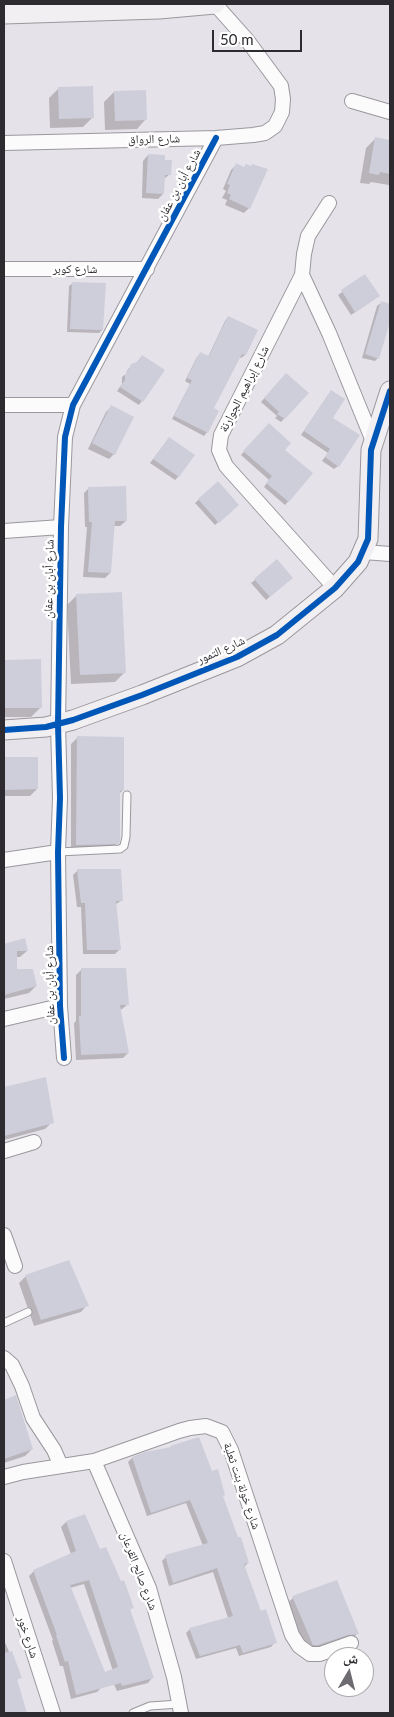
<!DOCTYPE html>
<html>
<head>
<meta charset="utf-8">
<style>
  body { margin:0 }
  #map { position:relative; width:394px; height:1717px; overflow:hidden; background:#e6e2e9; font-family:Lato,"Noto Naskh Arabic",sans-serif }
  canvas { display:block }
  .frame { position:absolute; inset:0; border:5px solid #2d2b30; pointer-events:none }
  .north { position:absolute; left:324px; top:1647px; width:50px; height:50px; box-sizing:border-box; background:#fff; border:1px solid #abaaac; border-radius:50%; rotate:8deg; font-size:14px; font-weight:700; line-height:20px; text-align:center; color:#2d2b30 }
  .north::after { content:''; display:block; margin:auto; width:18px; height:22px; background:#6e6b71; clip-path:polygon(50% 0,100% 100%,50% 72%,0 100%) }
  .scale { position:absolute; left:212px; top:30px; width:90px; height:22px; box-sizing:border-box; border:2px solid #2d2b30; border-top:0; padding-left:6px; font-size:15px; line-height:18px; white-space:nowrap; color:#2d2b30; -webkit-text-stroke:4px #fff; paint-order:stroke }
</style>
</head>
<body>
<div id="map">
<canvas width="394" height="1717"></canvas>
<div class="frame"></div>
<div class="north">ش</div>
<div class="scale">50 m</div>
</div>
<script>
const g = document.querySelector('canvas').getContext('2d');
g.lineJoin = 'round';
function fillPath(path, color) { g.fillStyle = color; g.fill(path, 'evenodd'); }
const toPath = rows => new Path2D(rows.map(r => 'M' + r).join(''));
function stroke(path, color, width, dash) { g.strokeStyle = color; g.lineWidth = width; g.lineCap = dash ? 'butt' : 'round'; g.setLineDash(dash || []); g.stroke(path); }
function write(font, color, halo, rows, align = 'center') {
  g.font = font + ' Lato,"Noto Naskh Arabic",sans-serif'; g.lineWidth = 5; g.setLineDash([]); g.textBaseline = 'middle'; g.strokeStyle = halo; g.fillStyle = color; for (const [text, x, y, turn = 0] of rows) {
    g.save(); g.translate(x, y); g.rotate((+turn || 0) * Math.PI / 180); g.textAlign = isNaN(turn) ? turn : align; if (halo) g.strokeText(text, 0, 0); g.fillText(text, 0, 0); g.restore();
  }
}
const shadow = toPath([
  [59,88,93,117,83,127,50,128,49,98],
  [114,92,146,119,137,129,105,130,104,102],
  [375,139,390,141,390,183,389,185,371,182,369,184,360,183,366,148],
  [148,155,164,162,170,174,164,179,163,194,158,199,142,198,143,161],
  [236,165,249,208,244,213,225,205,227,200,222,198,226,191,223,189,231,170],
  [365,276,375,299,351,315,338,295],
  [73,283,102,330,99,333,67,332,69,286],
  [381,303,390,305,390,318,378,358,375,361,362,358,377,306],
  [228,317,256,331,245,355,241,358,239,357,213,409,207,432,204,436,172,419,190,384,185,381,197,357,201,353,208,357,225,321],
  [142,356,163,370,139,405,117,391,122,384,122,377,126,374,128,369,136,363],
  [286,374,307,393,281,422,275,418,277,416,261,402],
  [328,395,338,466,334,469,322,461,328,453,301,435],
  [111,407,114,454,109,459,88,449,106,412],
  [269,424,283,450,312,474,285,505,264,487,269,480,241,455],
  [169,438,178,477,175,480,150,463],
  [218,482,238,505,215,525,195,503],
  [89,488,126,521,120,526,113,526,110,573,105,578,83,577,87,527,85,527,84,493],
  [255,580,288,581,266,600,251,583],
  [76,596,125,672,115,682,71,684,67,605],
  [40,660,41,707,31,717,4,717,4,661],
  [77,738,123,790,119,794,118,842,112,849,71,851,71,744],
  [4,758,37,758,37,789,30,796,4,796],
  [78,870,122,900,115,905,120,949,115,954,83,954,81,907,77,907,73,875],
  [24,940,27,951,20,957,16,957,16,970,36,986,29,993,4,999,4,945],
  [81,970,128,1004,122,1009,120,1010,128,1053,123,1058,76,1060,74,1023,76,1021,76,975],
  [45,1078,52,1122,45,1129,4,1140,4,1088],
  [26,1276,87,1305,81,1312,34,1326,19,1283],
  [15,1397,32,1449,25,1456,4,1463,4,1401],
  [132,1458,222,1496,237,1539,248,1563,244,1567,260,1613,275,1642,271,1647,239,1656,236,1648,196,1659,186,1633,190,1629,228,1618,213,1572,169,1586,162,1561,166,1557,203,1546,186,1503,147,1516,128,1462],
  [84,1516,100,1550,132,1607,130,1610,152,1678,148,1683,117,1691,113,1682,102,1687,97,1692,71,1699,63,1666,60,1666,52,1641,53,1640,29,1576,34,1571,71,1554,61,1527,66,1522],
  [84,1584,113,1671,105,1674,70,1588],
  [293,1598,358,1633,351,1640,306,1652,286,1604],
  [4,1640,20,1677,16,1681,26,1713,4,1713]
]);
const building = toPath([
  [93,86,94,118,59,119,58,87],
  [146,90,147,120,115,121,114,91],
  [375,137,390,140,390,174,380,172,379,175,369,173],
  [148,154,165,155,165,160,172,160,171,175,165,175,164,194,146,193],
  [236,163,244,167,246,164,251,166,252,164,268,169,250,209,229,199,231,195,227,193,230,185,227,184],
  [365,274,380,296,355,312,341,290],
  [72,282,106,283,103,330,70,329],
  [381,301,390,304,390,322,379,359,365,354],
  [228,316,258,330,246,355,242,354,214,408,219,411,208,433,174,416,192,380,187,378,200,352,209,356],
  [142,355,165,370,143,402,120,387,125,380,125,375,129,369,131,364,137,362],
  [286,373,309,393,285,419,277,414,279,412,264,398],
  [331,390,345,399,333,418,360,435,339,467,325,457,330,449,304,431],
  [111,405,134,417,115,455,92,443],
  [269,423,291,443,285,450,313,473,289,502,266,483,272,476,243,451],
  [169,437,195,455,179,477,153,459],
  [218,481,239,505,219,523,198,499],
  [126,486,127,521,115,521,111,573,88,572,92,522,89,522,88,487],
  [277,559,293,578,270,597,254,579],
  [122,592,126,673,80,675,76,594],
  [41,659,42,708,4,708,4,660],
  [77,736,124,737,124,790,120,791,120,842,118,844,76,845],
  [4,757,38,757,38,789,4,790],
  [77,869,121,869,123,901,116,901,121,950,87,950,85,903,81,903],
  [25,938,28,951,17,951,17,969,33,969,37,986,4,995,4,944],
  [81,968,126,968,129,1005,120,1005,129,1053,81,1055,79,1016,81,1016],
  [46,1077,54,1123,4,1136,4,1087],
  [69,1260,89,1306,41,1320,25,1275],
  [16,1395,33,1449,4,1459,4,1400],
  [199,1437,212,1471,218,1469,225,1495,223,1496,238,1537,241,1537,249,1563,244,1564,261,1611,266,1609,277,1643,243,1653,240,1645,200,1656,189,1628,233,1616,217,1568,173,1583,165,1555,208,1543,190,1500,151,1513,132,1457,145,1452,171,1447,170,1446],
  [85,1514,100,1549,106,1547,121,1581,124,1580,134,1608,130,1609,154,1678,122,1686,121,1683,76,1695,68,1661,65,1662,56,1635,57,1635,33,1570,76,1551,66,1521],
  [89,1580,118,1667,105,1672,70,1585],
  [337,1580,359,1634,348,1635,318,1645,313,1645,292,1596],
  [12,1651,22,1678,17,1679,27,1713,4,1713,4,1653]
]);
const lane = toPath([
  [58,852,120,849,124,846,126,837,127,795],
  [4,1323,28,1312],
  [133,1713,150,1706,179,1704]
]);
const street = toPath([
  [352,101,390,112],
  [4,143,216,138,253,135,265,133,275,126,282,112,283,99,281,86,247,40,215,4],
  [329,203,308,236,304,254,302,275,221,435,219,450,226,466,335,588],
  [4,269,147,269],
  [302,275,329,333,373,441],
  [4,405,73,405],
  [4,531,61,527],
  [364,552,390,554],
  [4,860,58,852],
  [4,1019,60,1006],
  [64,1058,60,1006,58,852,60,798,58,724,61,527,65,437,73,405,216,138],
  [4,1151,34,1142],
  [4,1235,15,1266],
  [4,1358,12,1365,22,1386,33,1418,54,1450,61,1466],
  [94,1461,149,1588,174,1677,181,1713],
  [4,1477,23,1472,94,1461,179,1431,190,1428,206,1426,222,1432,231,1450,292,1635,299,1646,310,1654,320,1654,351,1643],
  [4,1561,53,1713]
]);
const secondary = toPath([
  [4,14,159,9,215,4],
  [4,730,46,727,73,720,142,695,237,657,277,635,335,588,358,562,368,539,371,450,390,391]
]);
const cycleway = toPath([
  [4,730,46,727,73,720,142,695,237,657,277,635,335,588,358,562,368,539,371,450,390,391],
  [64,1058,60,1006,58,852,60,798,58,724,61,527,65,437,73,405,216,138]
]);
const streetNames = [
  ["شارع الرواق",154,139,-1],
  ["شارع أبان بن عفان",179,185,-62],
  ["شارع كوبر",75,269],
  ["شارع إبراهيم الجوارنة",244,389,-63],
  ["شارع أبان بن عفان",49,579,-89],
  ["شارع التمور",221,650,-24],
  ["شارع أبان بن عفان",50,985,-91],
  ["شارع خولة بنت ثعلبة",242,1486,71],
  ["شارع صالح القرعان",139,1571,69],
  ["شارع خور",28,1637,72]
];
fillPath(shadow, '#0003');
fillPath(building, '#cecedb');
stroke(lane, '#9a979d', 9);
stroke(street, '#9a979d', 16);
stroke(secondary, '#9a979d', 21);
stroke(lane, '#fbfbfc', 7);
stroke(street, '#fbfbfc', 14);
stroke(secondary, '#f1eff1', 19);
stroke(cycleway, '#0057b8', 6);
write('12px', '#2d2b30', '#fff', streetNames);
</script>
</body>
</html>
